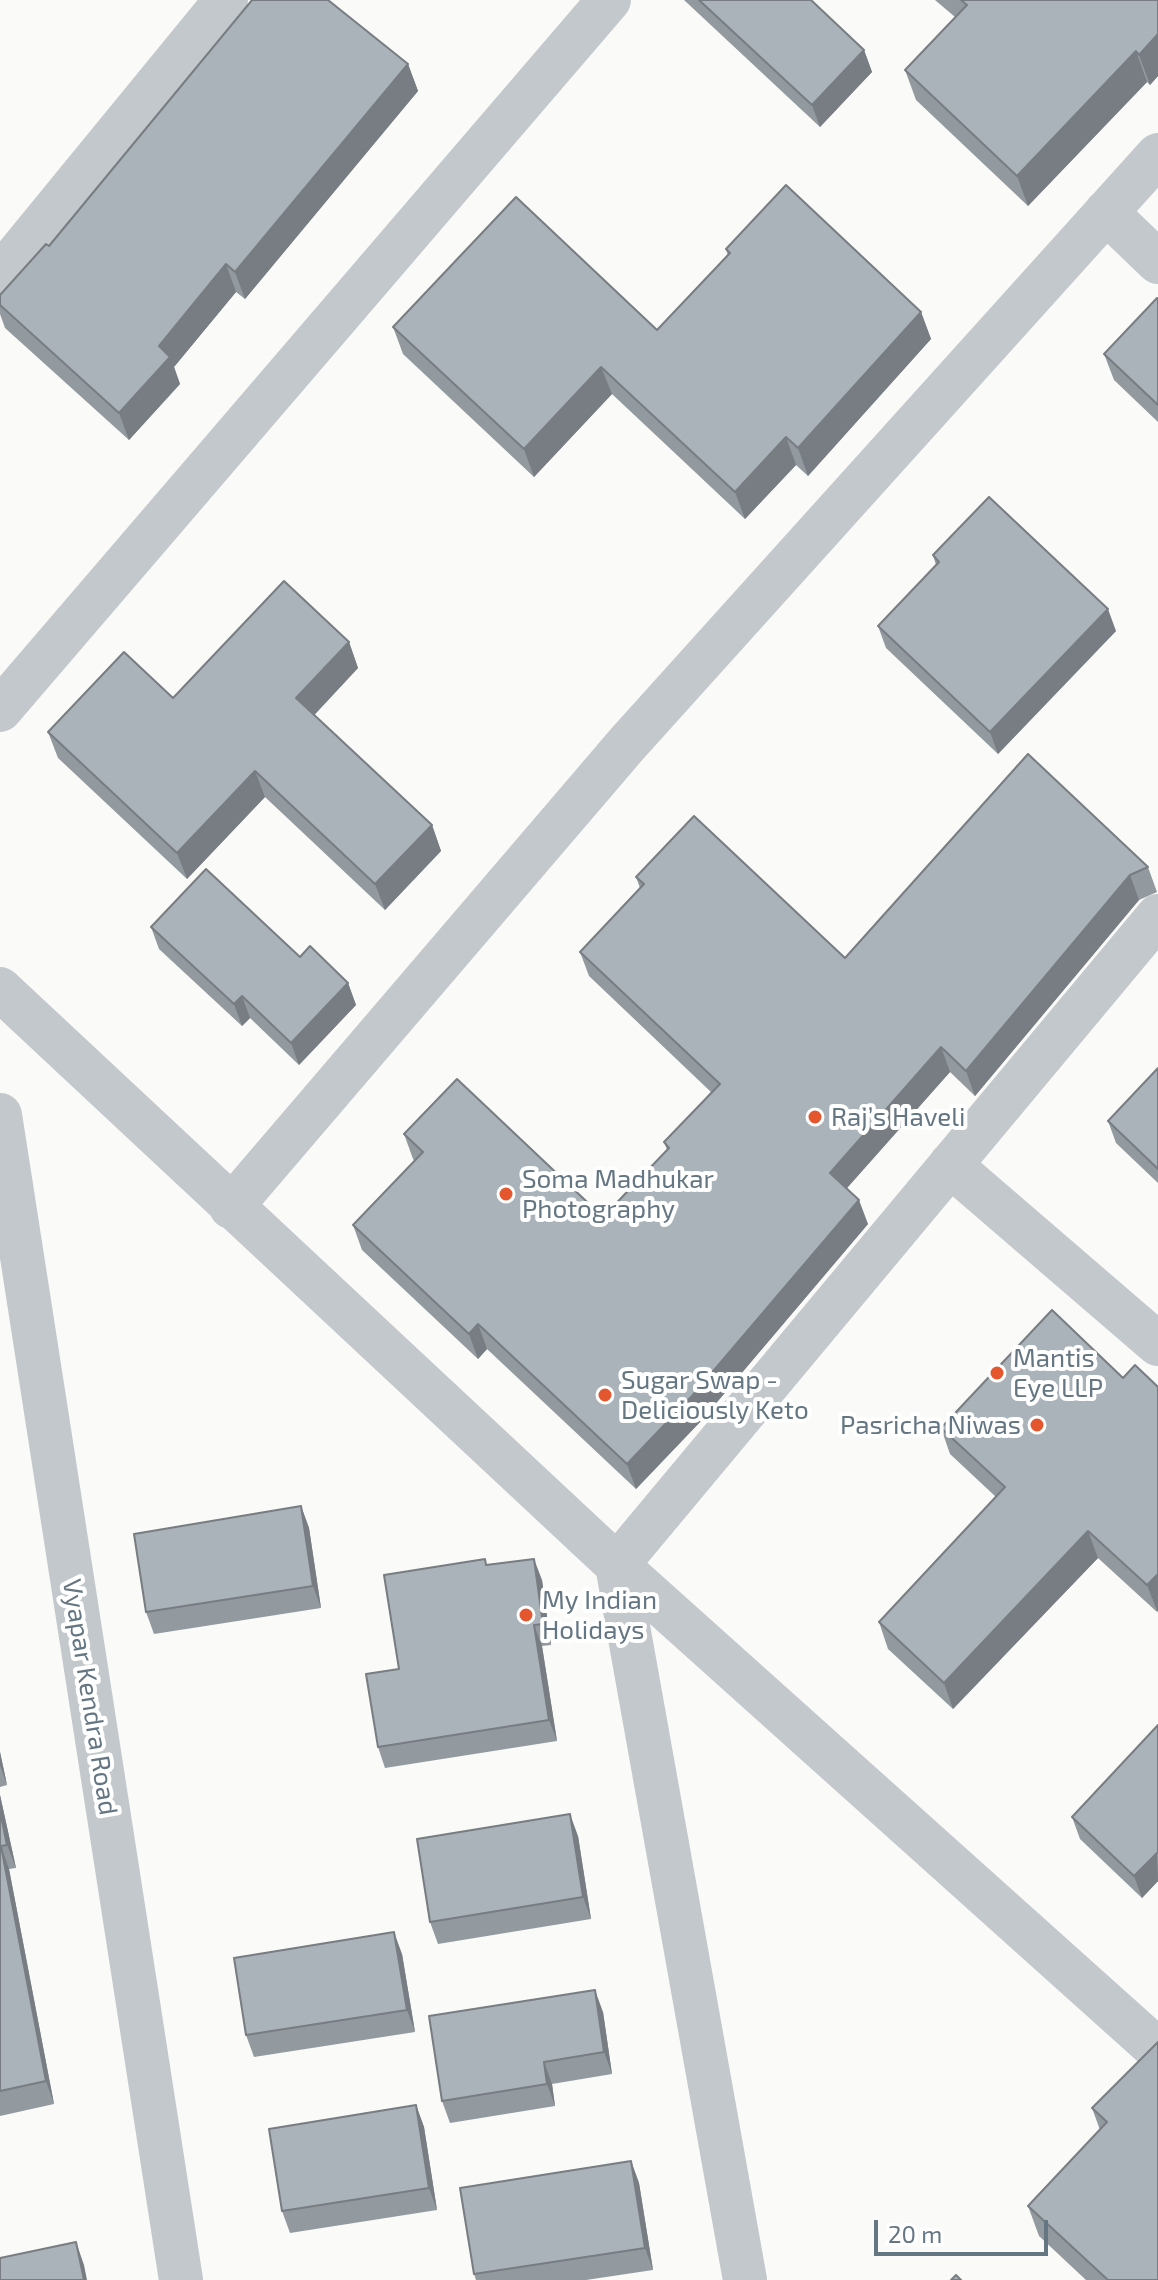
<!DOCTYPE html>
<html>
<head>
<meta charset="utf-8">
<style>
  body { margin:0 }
  #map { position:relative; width:1158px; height:2280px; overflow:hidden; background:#fafaf8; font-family:"Exo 2",sans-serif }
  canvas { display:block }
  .scale { position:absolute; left:874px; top:2220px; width:174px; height:36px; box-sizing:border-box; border:4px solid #657683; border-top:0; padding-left:10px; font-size:24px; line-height:28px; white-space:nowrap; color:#657683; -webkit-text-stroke:6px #fff; paint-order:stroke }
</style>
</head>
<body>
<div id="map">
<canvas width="1158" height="2280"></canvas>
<div class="scale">20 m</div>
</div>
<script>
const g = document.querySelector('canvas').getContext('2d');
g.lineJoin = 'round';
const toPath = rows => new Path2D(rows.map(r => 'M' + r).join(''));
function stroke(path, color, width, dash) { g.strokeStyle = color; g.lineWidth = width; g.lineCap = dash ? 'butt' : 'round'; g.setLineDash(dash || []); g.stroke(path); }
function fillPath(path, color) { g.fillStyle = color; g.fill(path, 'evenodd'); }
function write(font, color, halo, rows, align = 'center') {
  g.font = font + ' "Exo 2",sans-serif'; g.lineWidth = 8; g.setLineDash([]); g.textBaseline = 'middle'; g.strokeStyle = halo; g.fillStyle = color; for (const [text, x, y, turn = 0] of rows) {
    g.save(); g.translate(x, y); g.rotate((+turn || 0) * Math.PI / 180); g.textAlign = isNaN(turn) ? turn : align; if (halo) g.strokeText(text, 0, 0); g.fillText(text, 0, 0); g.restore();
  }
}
const minor = toPath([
  [1106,212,1158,262],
  [0,276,226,0],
  [0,710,609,0],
  [0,989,617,1565,1158,2050],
  [0,1115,181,2280],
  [950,1165,1158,1344],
  [231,1207,627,744,1158,155],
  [745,2280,617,1565,1158,916]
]);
const wall = toPath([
  [684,0,811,0,864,50,872,72,820,127],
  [935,0,1158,0,1158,76,1150,85,1147,82,1028,206,916,100,905,70,955,17],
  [408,64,418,91,245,299,236,292,174,367,180,384,129,440,5,328,0,314,0,295,49,246],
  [726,249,921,312,931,339,808,476,796,465,745,519,612,394,534,477,403,354,393,327,657,330,728,256],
  [1158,299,1158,422,1114,380,1104,354],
  [933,555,1116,631,998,754,886,648,878,626,936,565],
  [349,642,358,668,314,715,432,825,441,851,385,910,265,797,187,879,58,758,48,732,173,698],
  [1148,867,1157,892,1139,900,975,1096,950,1072,847,1188,868,1224,701,1421,636,1489,487,1349,478,1359,362,1250,353,1225,415,1161,413,1159,404,1134,603,1217,667,1150,664,1142,711,1092,589,976,580,952,640,888,636,877,845,958],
  [151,927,300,957,348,983,356,1005,299,1065,250,1018,242,1026,159,949],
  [1158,1068,1158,1183,1116,1143,1108,1121],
  [1052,1310,1157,1612,1098,1558,953,1709,888,1649,879,1622,996,1497,950,1454,941,1428],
  [301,1506,309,1528,321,1608,154,1634,146,1612],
  [485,1559,487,1565,542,1580,551,1645,542,1646,557,1741,385,1768,378,1747,399,1669],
  [1158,1725,1158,1881,1142,1898,1080,1839,1072,1817],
  [0,1752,7,1785,0,1787],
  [0,1795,16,1868,9,1869,54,2104,0,2116],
  [578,1836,591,1919,438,1944,430,1922],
  [402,1954,415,2032,254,2057,246,2035],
  [603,2012,612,2074,552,2084,555,2106,450,2123,442,2101],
  [1158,2042,1158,2280,1086,2280,1039,2236,1028,2206,1100,2130,1092,2108],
  [416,2105,424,2127,437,2210,290,2233,282,2211],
  [631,2161,639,2183,653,2270,586,2280,476,2280,474,2274]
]);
const shadedWall = toPath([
  [1158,34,1158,76,1150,85,1139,55],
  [864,50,872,72,820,127,812,105],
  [1136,51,1147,82,1028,206,1017,176],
  [408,64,418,91,245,299,235,272],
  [226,264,236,292,174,367,180,384,129,440,119,413,159,346],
  [921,312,931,339,808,476,798,448],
  [601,367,612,394,534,477,524,449],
  [786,437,796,465,745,519,735,492],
  [1108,609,1116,631,998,754,990,732],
  [349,642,358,668,306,724,296,698],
  [255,771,265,797,187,879,177,853],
  [432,825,441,851,385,910,375,884],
  [1130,875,1139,900,975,1096,966,1071],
  [348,983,356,1005,299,1065,291,1043],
  [242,996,250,1018,242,1026,234,1004],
  [941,1047,950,1072,839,1197,830,1173],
  [859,1200,868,1224,701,1421,636,1489,627,1464],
  [478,1324,487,1349,478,1359,469,1334],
  [301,1506,309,1528,321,1608,313,1586],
  [1088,1531,1098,1558,953,1709,944,1683],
  [534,1559,542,1580,551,1645,543,1624],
  [1158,1574,1158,1611,1157,1612,1147,1585],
  [534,1625,542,1646,557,1741,549,1720],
  [0,1752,7,1785,0,1765],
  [0,1795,16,1868,7,1845,0,1811],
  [570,1814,578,1836,591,1919,583,1897],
  [1,1846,9,1869,54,2104,46,2081],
  [1157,1852,1158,1881,1142,1898,1134,1876],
  [394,1932,402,1954,415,2032,407,2010],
  [595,1990,603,2012,612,2074,604,2052],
  [544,2062,552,2084,555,2106,547,2084],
  [416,2105,424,2127,437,2210,429,2188],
  [631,2161,639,2183,653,2270,645,2248],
  [76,2242,84,2265,87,2280,84,2280]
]);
const building = toPath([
  [252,0,328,0,408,64,235,272,226,264,159,346,170,357,119,413,0,305,0,295,46,244,49,246,252,0],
  [699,0,811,0,864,50,812,105,699,0],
  [961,0,1158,0,1158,34,1139,55,1136,51,1017,176,905,70,967,5,961,0],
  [786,185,921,312,798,448,786,437,735,492,601,367,524,449,393,327,516,197,657,330,730,253,726,249,786,185],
  [1157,298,1158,299,1158,405,1104,354,1157,298],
  [989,497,1108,609,990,732,878,626,939,562,933,555,989,497],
  [284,581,349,642,296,698,432,825,375,884,255,771,177,853,48,732,124,652,173,698,284,581],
  [1028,754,1148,867,1130,875,966,1071,941,1047,830,1173,859,1200,692,1396,627,1464,478,1324,469,1334,353,1225,423,1152,404,1134,457,1079,603,1217,669,1148,664,1142,720,1084,580,952,644,884,636,877,694,816,845,958,1028,754],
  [206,869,300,957,310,946,348,983,291,1043,242,996,234,1004,151,927,206,869],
  [1158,1068,1158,1169,1108,1121,1158,1068],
  [1052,1310,1123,1378,1135,1365,1158,1387,1158,1574,1147,1585,1088,1531,944,1683,879,1622,1005,1487,941,1428,1052,1310],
  [301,1506,313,1586,146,1612,134,1534,301,1506],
  [485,1559,486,1565,534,1559,543,1624,534,1625,549,1720,378,1747,366,1674,399,1669,384,1575,485,1559],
  [1158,1725,1158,1852,1134,1876,1072,1817,1158,1725],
  [0,1811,7,1845,1,1846,46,2081,0,2091,0,1811],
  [570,1814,583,1897,430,1922,417,1839,570,1814],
  [394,1932,407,2010,246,2035,234,1958,394,1932],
  [595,1990,604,2052,544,2062,547,2084,442,2101,429,2016,595,1990],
  [1158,2042,1158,2280,1108,2280,1028,2206,1107,2122,1092,2108,1158,2042],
  [416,2105,429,2188,282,2211,269,2129,416,2105],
  [631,2161,645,2248,474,2274,460,2188,631,2161],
  [76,2242,84,2280,0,2280,0,2258,76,2242],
  [956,2275,961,2280,951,2280,956,2275]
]);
const markers = [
  [815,1117,8,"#e4572e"],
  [506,1194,8,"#e4572e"],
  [997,1373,8,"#e4572e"],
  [605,1395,8,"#e4572e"],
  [1037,1425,8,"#e4572e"],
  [526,1615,8,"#e4572e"]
];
const poiNames = [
  ["Raj’s Haveli",831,1117],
  ["Soma Madhukar",522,1179],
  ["Photography",522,1209],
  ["Mantis",1013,1358],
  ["Eye LLP",1013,1388],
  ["Sugar Swap -",621,1380],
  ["Deliciously Keto",621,1410],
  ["Pasricha Niwas",1021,1425,"right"],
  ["My Indian",542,1600],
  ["Holidays",542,1630]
];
const streetNames = [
  ["Vyapar Kendra Road",90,1697,81]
];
stroke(minor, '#c3c8cc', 44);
fillPath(wall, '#929a9f');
fillPath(shadedWall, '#777d82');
fillPath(building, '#aab3b9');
stroke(building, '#777d82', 2);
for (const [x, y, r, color] of markers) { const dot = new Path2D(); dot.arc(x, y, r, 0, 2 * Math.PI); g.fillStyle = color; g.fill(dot); stroke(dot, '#fff', 3); }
write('26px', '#657683', '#fff', poiNames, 'left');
write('26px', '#657683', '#fff', streetNames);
</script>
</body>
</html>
